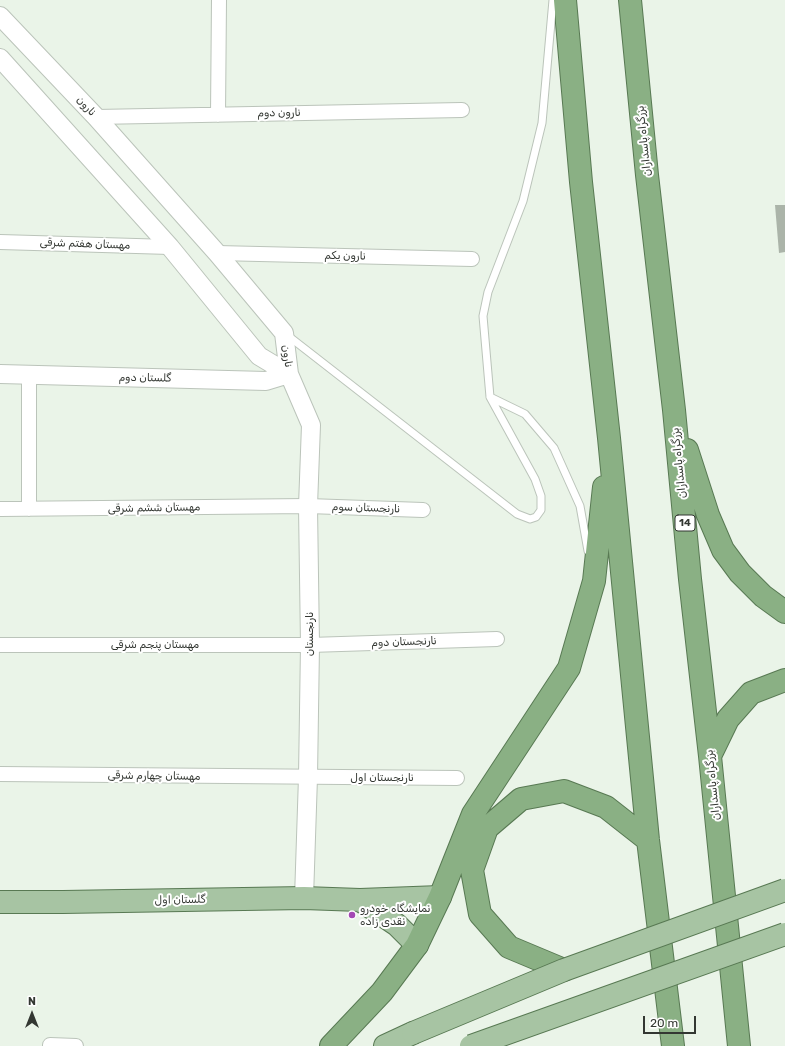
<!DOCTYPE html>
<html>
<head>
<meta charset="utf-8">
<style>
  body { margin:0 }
  #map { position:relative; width:785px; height:1046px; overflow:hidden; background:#eaf4e8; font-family:Rubik,sans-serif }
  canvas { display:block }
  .north { position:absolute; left:12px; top:994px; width:40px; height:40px; -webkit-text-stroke:3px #fff; paint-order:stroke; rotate:0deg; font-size:11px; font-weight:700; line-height:16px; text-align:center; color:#333732 }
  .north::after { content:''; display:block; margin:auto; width:14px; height:18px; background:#333732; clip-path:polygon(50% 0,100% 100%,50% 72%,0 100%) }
  .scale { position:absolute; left:643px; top:1016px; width:53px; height:18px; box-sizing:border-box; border:2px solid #333732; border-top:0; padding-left:5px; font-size:12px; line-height:14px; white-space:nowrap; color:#333732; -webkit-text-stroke:3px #fff; paint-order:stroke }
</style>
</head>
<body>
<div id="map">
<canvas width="785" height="1046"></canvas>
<div class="north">N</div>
<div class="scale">20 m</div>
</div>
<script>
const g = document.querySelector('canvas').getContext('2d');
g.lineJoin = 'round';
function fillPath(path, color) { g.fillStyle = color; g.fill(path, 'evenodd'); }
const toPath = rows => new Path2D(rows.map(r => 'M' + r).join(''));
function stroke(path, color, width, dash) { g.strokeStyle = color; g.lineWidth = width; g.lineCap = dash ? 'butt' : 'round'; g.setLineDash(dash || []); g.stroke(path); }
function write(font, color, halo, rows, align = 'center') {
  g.font = font + ' Rubik,Cairo,sans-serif'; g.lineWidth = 4; g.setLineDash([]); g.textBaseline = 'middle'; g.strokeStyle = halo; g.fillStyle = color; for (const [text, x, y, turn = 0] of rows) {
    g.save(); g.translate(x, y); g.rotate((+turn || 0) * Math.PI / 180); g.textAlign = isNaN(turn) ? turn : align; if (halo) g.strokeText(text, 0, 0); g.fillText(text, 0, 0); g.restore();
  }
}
const building = toPath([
  [775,205,785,205,785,252,779,253]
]);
const service = toPath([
  [553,0,542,123,523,201,488,292,483,316,490,397,525,414,554,448,580,506,588,551],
  [287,335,517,514,530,519,536,517,541,510,541,496,535,479,490,397]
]);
const minor = toPath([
  [218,115,219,0],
  [96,117,462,110],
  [0,242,170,247],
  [217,253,472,259],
  [29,375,29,509],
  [0,509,308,506,423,510],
  [0,645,310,645,497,639],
  [0,774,457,778],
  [50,1045,76,1046]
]);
const tertiary = toPath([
  [0,16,96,117,217,253,284,333,289,374,259,356,170,247,0,58],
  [0,374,266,381,289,374,311,425,308,506,310,645,308,777,304,898]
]);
const primary = toPath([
  [360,900,397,925,417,945],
  [0,902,63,902,304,898,360,900,440,897],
  [385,1046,413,1033]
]);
const trunk = toPath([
  [565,0,581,182,609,438,648,840,673,1046],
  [630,0,647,175,674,410,690,579,710,756,739,1046],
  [687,450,708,515,723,550,740,573,763,596,785,612],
  [710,756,728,719,751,693,785,680],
  [564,970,509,947,480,914,472,870,487,828,521,799,564,791,606,807,648,840],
  [331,1046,382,992,417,945,440,897,473,814,569,668,594,581,604,487]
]);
const primaryBridge = toPath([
  [413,1033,564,970,785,890],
  [471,1046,785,934]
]);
const markers = [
  [352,915,4,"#a449b4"]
];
const shields = [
  [685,523,20]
];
const shieldNames = [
  ["14",685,523]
];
const streetNames = [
  ["نارون",86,106,46],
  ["نارون دوم",279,113,-1],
  ["بزرگراه پاسداران",644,141,-96],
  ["مهستان هفتم شرقی",85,244,2],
  ["نارون یکم",345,256,1],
  ["نارون",287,356,82],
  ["گلستان دوم",145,378,1],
  ["بزرگراه پاسداران",679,463,-96],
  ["مهستان ششم شرقی",154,508,-1],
  ["نارنجستان سوم",366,508,2],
  ["نارنجستان",310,634,-90],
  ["نارنجستان دوم",404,642,-2],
  ["مهستان پنجم شرقی",155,645],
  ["مهستان چهارم شرقی",154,776,1],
  ["نارنجستان اول",382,778],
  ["بزرگراه پاسداران",713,785,-96],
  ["گلستان اول",180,900,-1]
];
const poiNames = [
  ["نمایشگاه خودرو",360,909],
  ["نقدی زاده",360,922]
];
fillPath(building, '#abb4a9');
stroke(service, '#bbc4ba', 9);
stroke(minor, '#bbc4ba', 16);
stroke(tertiary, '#bbc4ba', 20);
stroke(primary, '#587953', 24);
stroke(trunk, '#587953', 24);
stroke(service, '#fff', 7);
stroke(minor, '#fff', 14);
stroke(tertiary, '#fff', 18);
stroke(primary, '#a7c4a3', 22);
stroke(trunk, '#8ab084', 22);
stroke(primaryBridge, '#587953', 24, []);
stroke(primaryBridge, '#a7c4a3', 22);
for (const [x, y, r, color] of markers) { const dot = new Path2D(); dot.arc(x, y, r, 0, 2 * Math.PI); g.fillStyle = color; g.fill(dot); stroke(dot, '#fff', 1.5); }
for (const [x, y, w] of shields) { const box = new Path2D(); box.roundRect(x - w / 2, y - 8, w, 16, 3); g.fillStyle = '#fff'; g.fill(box); stroke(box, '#333732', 1); }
write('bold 10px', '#333732', null, shieldNames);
write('11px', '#333732', '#fff', streetNames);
write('11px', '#333732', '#fff', poiNames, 'left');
</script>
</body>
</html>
